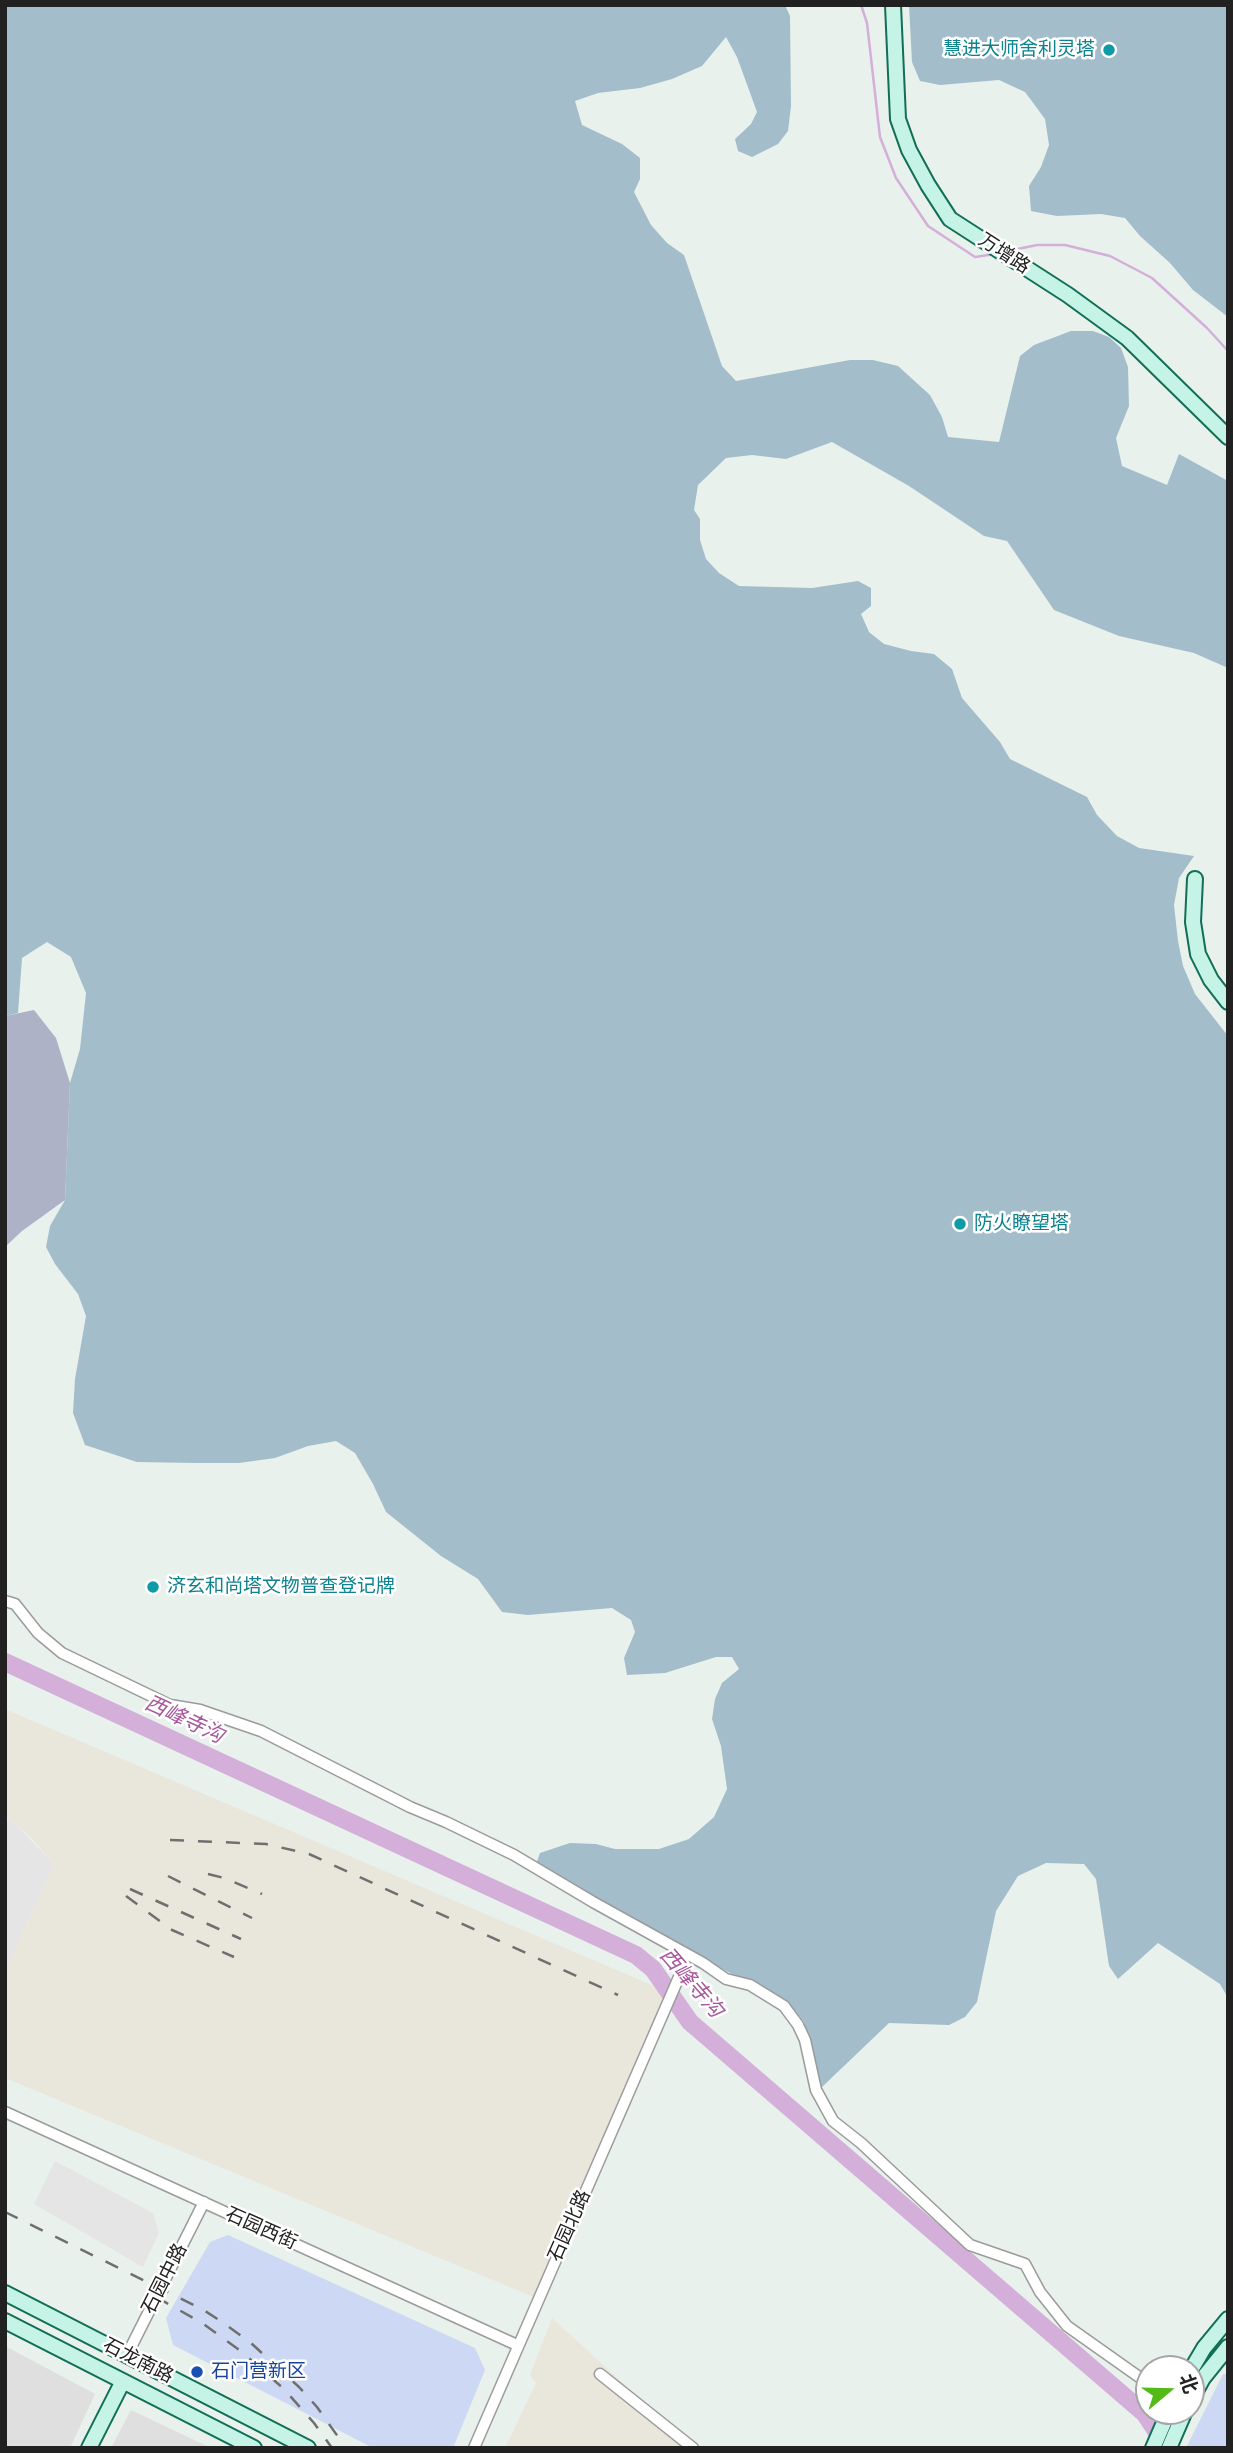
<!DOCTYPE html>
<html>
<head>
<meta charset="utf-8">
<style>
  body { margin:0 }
  #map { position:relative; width:1233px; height:2453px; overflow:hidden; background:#e9f1ec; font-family:Helvetica,"Noto Sans SC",sans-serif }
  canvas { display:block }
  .frame { position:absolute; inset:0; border:7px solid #212121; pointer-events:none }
  .north { position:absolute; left:1135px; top:2355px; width:70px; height:70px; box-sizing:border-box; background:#fff; border:2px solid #a6a6a6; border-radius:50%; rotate:71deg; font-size:19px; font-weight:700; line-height:28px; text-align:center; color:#212121 }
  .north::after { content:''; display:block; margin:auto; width:24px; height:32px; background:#53bb18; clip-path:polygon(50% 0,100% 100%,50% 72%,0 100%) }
</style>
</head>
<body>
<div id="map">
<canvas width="1233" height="2453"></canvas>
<div class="frame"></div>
<div class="north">北</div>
</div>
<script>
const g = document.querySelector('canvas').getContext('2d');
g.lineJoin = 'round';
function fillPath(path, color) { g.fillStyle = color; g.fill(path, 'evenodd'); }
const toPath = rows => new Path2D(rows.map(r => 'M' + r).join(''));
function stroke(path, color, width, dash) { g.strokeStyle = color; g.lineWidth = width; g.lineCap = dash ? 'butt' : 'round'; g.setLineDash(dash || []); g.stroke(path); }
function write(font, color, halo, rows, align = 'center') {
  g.font = font + ' Helvetica,"Noto Sans SC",sans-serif'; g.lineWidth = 5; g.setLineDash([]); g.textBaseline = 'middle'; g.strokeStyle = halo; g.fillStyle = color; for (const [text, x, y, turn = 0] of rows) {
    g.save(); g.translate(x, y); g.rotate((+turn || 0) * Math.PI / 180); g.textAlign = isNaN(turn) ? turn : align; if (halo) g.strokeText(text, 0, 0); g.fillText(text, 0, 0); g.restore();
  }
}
const residential = toPath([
  [5,2346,95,2394,70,2448,5,2448],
  [131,2410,211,2448,212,2448,111,2448]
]);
const industrial = toPath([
  [5,1709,666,1991,536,2298,5,2078,5,1972,54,1864,31,1838,5,1815],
  [552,2318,694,2448,505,2448,536,2383,530,2375]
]);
const forest = toPath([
  [5,5,785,5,790,16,791,106,788,131,778,144,752,157,738,151,735,139,751,124,757,112,737,57,726,37,702,66,672,79,640,88,598,93,575,101,582,125,622,144,640,158,640,179,634,192,651,225,667,243,684,255,722,366,736,381,850,360,873,360,898,366,930,395,942,417,948,437,999,442,1020,356,1034,345,1071,331,1093,331,1109,337,1121,348,1128,367,1129,406,1116,438,1122,466,1167,485,1179,454,1228,481,1228,668,1194,653,1119,636,1054,610,1007,541,984,536,909,486,832,442,786,459,752,455,726,458,698,485,694,510,700,519,700,540,706,559,719,573,739,586,812,588,858,581,871,588,871,606,861,614,869,632,884,644,911,651,934,654,952,669,962,698,1000,742,1010,759,1087,797,1097,815,1117,836,1139,848,1194,856,1179,878,1174,905,1178,941,1183,966,1195,994,1228,1036,1228,1998,1220,1984,1158,1943,1118,1979,1109,1966,1096,1879,1084,1864,1046,1863,1018,1876,996,1911,977,2002,965,2017,949,2025,889,2023,821,2088,804,2022,785,1999,765,1992,535,1867,540,1853,570,1843,596,1844,615,1849,659,1849,689,1839,714,1817,727,1789,721,1746,712,1719,715,1699,722,1683,739,1669,732,1657,716,1657,665,1673,627,1675,624,1658,635,1632,631,1620,612,1608,528,1615,502,1612,478,1579,441,1556,386,1512,373,1484,355,1453,336,1441,308,1446,275,1458,239,1463,196,1463,137,1462,85,1445,73,1413,75,1379,86,1316,78,1294,55,1264,46,1247,50,1226,65,1200,70,1083,80,1049,86,993,71,957,47,942,22,958,18,1013,5,1016],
  [909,5,1228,5,1228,317,1193,290,1170,263,1140,236,1125,218,1101,214,1057,216,1031,211,1029,186,1041,167,1049,145,1045,119,1025,92,999,80,940,85,920,81,912,62]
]);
const cemetery = toPath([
  [34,1010,56,1038,70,1083,65,1200,22,1231,5,1247,5,1016]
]);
const park = toPath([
  [228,2235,475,2348,485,2370,453,2448,373,2448,173,2345,166,2318,210,2242],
  [1223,2374,1228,2374,1228,2448,1186,2448]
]);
const parking = toPath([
  [9,1818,54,1864,5,1972,5,1826],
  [55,2161,153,2213,159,2233,143,2267,34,2204]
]);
const stream = toPath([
  [861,5,867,23,880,137,896,178,928,226,975,257,995,254],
  [1008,251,1037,245,1065,245,1110,256,1152,278,1207,328,1228,351]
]);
const river = toPath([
  [5,1662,636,1955,653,1969,690,2022,1145,2414,1166,2446]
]);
const street = toPath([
  [5,1601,15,1604,38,1633,62,1653,170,1705,200,1710,261,1731,410,1807,446,1822,514,1855,593,1902,703,1963,726,1979,750,1985,784,2006,798,2025,805,2040,816,2090,833,2121,861,2143,970,2245,1025,2264,1040,2292,1067,2326,1149,2384],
  [5,2112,517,2345],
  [127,2355,204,2202],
  [600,2374,693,2448],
  [474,2448,679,1977]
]);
const secondary = toPath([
  [893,5,898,119,909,150,928,185,950,219,1068,295,1127,338,1228,437],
  [1195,879,1193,922,1198,954,1211,980,1228,1002],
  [5,2293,308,2448],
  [5,2321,254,2448],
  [1191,2370,1204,2348,1228,2319],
  [1191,2400,1203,2378,1228,2347],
  [89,2448,123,2381],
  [1153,2448,1169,2411],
  [1169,2448,1185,2411]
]);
const rail = toPath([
  [170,1840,266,1844,309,1854,618,1995],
  [208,1874,224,1878,262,1894],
  [168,1876,252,1918],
  [130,1889,241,1939],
  [126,1896,172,1930,234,1957],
  [5,2212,202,2309,225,2324,251,2343,299,2387,317,2407,346,2448],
  [156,2297,202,2323,242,2352,284,2389,314,2423,332,2448]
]);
const markers = [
  [1109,50,7,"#0f9aa8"],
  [960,1224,7,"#0f9aa8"],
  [153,1587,7,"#0f9aa8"],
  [197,2372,7,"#1a4fb4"]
];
const cultureNames = [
  ["慧进大师舍利灵塔",1095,50,"right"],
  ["防火瞭望塔",974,1224],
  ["济玄和尚塔文物普查登记牌",167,1587]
];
const streetNames = [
  ["万增路",1004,254,33],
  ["石园北路",570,2226,-66],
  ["石园西街",261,2229,24],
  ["石园中路",165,2279,-63],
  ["石龙南路",138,2361,27]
];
const transitNames = [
  ["石门营新区",211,2372]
];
const waterNames = [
  ["西峰寺沟",184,1720,25],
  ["西峰寺沟",691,1983,49]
];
fillPath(residential, '#dfdfdf');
fillPath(industrial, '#e9e7dc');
fillPath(forest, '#a3bdcb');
fillPath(cemetery, '#adb2c7');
fillPath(park, '#cdd8f4');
fillPath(parking, '#e5e5e5');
stroke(stream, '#d3afd9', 2.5);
stroke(river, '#d3afd9', 18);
stroke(street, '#9b9b9b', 13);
stroke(secondary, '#126f57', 18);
stroke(street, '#fff', 10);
stroke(secondary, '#c5f3e5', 14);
stroke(rail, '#6f6f6f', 2.5, [14, 14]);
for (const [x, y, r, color] of markers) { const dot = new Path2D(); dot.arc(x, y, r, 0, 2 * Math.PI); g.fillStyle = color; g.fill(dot); stroke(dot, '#fff', 2.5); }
write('19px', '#0d838f', '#fff', cultureNames, 'left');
write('19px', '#212121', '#fff', streetNames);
write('19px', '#164399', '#fff', transitNames, 'left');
write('italic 21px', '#a7589c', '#fff', waterNames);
</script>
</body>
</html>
